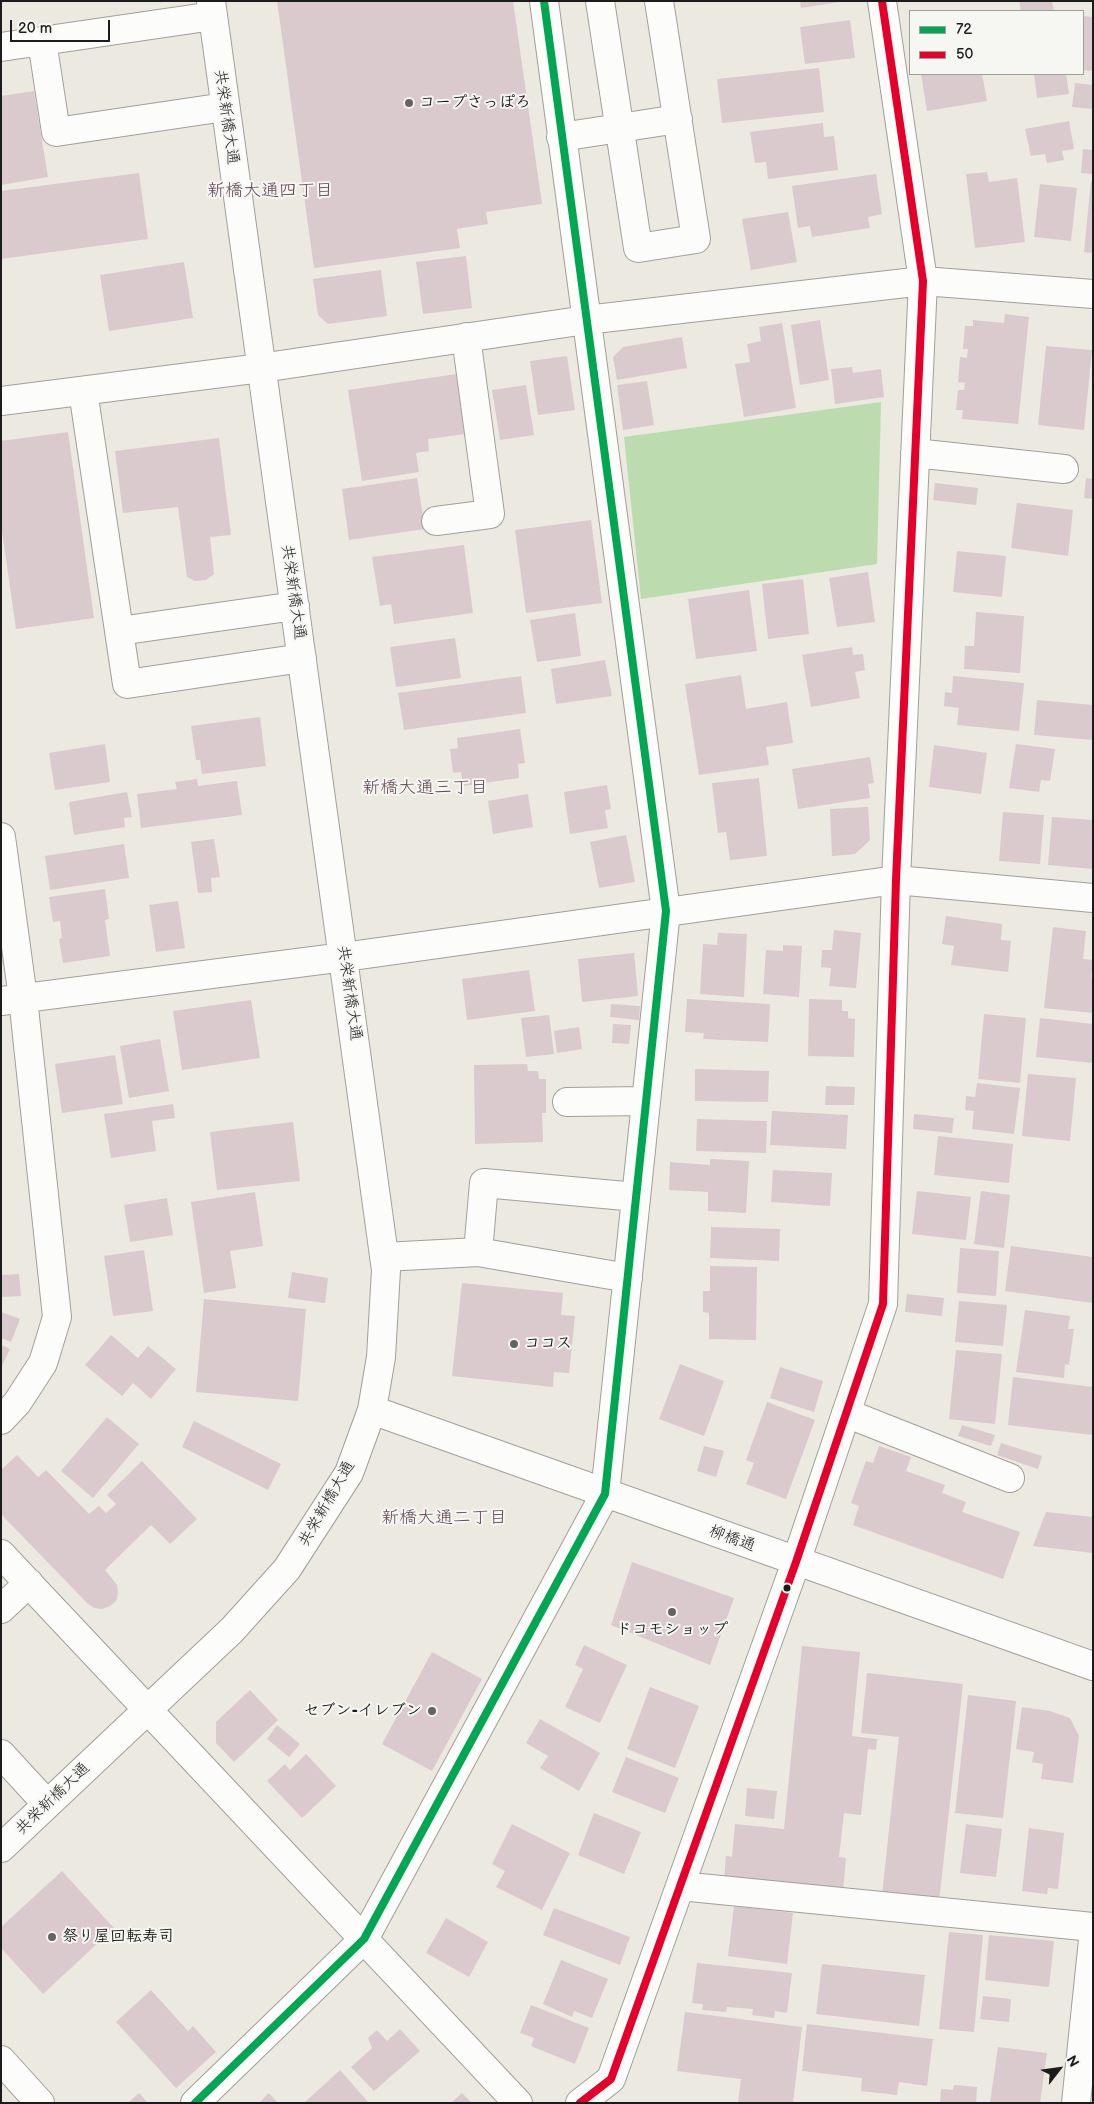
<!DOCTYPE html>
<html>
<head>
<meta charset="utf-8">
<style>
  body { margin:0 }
  #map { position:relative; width:1094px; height:2104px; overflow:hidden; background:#ece9e0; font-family:"Balsamiq Sans",sans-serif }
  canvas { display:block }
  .frame { position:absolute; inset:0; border:2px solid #1c1c1c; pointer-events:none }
  .legend { position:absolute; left:909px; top:10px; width:175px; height:65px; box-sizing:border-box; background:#f6f6f2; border:1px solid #9f9f9c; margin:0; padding:6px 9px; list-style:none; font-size:15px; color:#1c1c1c }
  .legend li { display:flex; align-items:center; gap:10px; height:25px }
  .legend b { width:25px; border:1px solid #9f9f9c }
  .north { position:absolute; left:1034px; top:2044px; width:50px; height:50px; -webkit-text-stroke:4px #f6f6f2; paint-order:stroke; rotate:60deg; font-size:14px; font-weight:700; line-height:20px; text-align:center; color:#1c1c1c }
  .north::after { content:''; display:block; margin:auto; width:18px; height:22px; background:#1c1c1c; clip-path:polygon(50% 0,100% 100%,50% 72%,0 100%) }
  .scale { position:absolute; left:10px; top:20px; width:100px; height:22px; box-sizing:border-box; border:2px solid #1c1c1c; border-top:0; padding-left:6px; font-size:15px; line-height:18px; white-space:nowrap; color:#1c1c1c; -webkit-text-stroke:4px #f6f6f2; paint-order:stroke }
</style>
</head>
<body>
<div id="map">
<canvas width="1094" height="2104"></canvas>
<div class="frame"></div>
<ul class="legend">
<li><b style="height:6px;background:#00a651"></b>72</li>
<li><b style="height:6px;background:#e4002b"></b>50</li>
</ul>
<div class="north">N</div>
<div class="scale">20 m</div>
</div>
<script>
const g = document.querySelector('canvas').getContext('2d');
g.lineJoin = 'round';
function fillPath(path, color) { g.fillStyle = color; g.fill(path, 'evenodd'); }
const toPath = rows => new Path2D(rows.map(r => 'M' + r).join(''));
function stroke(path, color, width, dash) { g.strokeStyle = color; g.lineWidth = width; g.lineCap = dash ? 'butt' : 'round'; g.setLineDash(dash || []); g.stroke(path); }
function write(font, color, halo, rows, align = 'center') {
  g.font = font + ' "Balsamiq Sans","Klee One",sans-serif'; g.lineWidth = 4; g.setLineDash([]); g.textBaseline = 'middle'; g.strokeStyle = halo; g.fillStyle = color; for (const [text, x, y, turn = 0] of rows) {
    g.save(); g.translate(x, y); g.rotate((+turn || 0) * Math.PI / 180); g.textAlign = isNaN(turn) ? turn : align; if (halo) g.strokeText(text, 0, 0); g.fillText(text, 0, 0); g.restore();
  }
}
const green = toPath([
  [881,402,877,564,641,599,624,437]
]);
const building = toPath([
  [277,1,513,1,542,204,486,212,488,224,457,229,460,248,314,268],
  [800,1,840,1,840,2,801,8],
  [1019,1,1052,1,1054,11,1021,11],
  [1083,16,1093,17,1093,71,1083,70],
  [850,20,855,58,805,64,800,27],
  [819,68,824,112,722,123,717,79],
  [921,74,982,74,987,101,927,111],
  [1034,74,1066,74,1069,94,1037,98],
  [1075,83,1093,85,1093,109,1072,107],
  [34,91,48,177,1,185,1,96],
  [1069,121,1074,149,1062,151,1064,160,1047,163,1045,154,1031,156,1025,129],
  [823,123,824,137,834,136,838,170,768,179,766,162,755,163,750,132],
  [1083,149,1093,150,1093,174,1081,173],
  [987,172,989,182,1017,178,1025,242,975,248,966,174],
  [139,173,148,239,1,259,1,191],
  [876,174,882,214,868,217,870,228,812,237,810,226,798,228,792,186],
  [1091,181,1093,181,1093,253,1084,252],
  [1040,184,1077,188,1071,241,1034,237],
  [788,212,797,262,751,270,742,219],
  [466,256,472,308,423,314,416,262],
  [184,262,193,318,109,331,100,275],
  [381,270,387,316,328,324,318,315,313,279],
  [1005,314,1029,317,1018,424,962,419,963,410,956,410,958,390,964,390,965,383,958,382,960,357,967,358,968,349,963,349,965,326,973,326,973,320,1004,323],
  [820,320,829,380,800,385,791,325],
  [782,323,796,408,744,417,735,364,750,362,747,344,761,341,759,327],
  [682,337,687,368,617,380,613,357,623,347],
  [1046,346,1092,350,1084,430,1038,425],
  [567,356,575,410,538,415,530,361],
  [852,367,853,373,881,369,884,397,835,404,831,369],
  [456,374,465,434,428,439,429,451,416,453,419,472,362,481,348,390],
  [647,381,654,425,623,430,617,385],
  [526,385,534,435,500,440,492,390],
  [68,432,94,618,16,629,1,524,1,441],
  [219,438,231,535,210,537,214,574,206,580,195,581,187,577,178,507,123,513,115,451],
  [417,478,425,529,349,540,342,489],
  [1086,478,1093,479,1093,499,1084,498],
  [935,483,978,488,976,505,933,500],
  [1017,503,1073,510,1068,556,1011,548],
  [591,520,602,603,526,613,515,530],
  [464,545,473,613,394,624,391,604,380,606,372,557],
  [957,551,1006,556,1002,597,953,592],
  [868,572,875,622,837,627,829,578],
  [803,579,809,634,768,639,762,584],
  [749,590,757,651,696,659,688,599],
  [976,612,1024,616,1020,673,964,669,965,646,974,646],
  [575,613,581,656,537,662,530,620],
  [455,638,461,678,396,687,390,647],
  [852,647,853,655,863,654,865,670,855,672,860,698,811,707,802,655],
  [605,660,612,696,556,704,551,669],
  [741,675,746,709,787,702,793,743,766,747,769,765,699,775,685,684],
  [521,676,526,713,404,730,398,693],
  [953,676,1024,683,1019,731,957,725,959,708,944,706,945,692,952,693],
  [1037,700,1093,705,1093,740,1034,735],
  [260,717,266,766,202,774,200,760,196,760,191,726],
  [520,729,525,763,518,764,519,778,463,786,461,772,453,773,450,749,458,748,457,738],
  [105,744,110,782,55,790,49,753],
  [1016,744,1055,749,1050,781,1041,780,1039,792,1009,788],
  [934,745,987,753,981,794,929,787],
  [870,757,874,783,868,784,870,798,798,809,792,769],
  [759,778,767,856,730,860,726,832,718,833,712,783],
  [197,779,198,786,237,781,242,815,141,828,137,794,177,789,175,782],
  [607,785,611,809,605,810,608,828,570,834,564,792],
  [127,792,132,817,124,818,125,827,74,835,69,802],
  [528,794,533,827,493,834,488,801],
  [868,807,870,840,855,854,832,856,830,809],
  [1003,812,1044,815,1040,864,999,861],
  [1052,817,1093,820,1093,869,1048,865],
  [626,835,635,882,599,888,590,842],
  [214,839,220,877,211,878,212,892,198,893,191,842],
  [124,844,129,878,50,890,45,856],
  [105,889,109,919,105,920,110,956,63,963,59,939,62,938,60,921,53,922,49,897],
  [178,901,185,948,156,952,149,905],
  [946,916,1002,924,1001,940,1011,941,1008,972,951,965,954,946,942,944],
  [1053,927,1086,931,1083,959,1093,960,1091,978,1093,978,1093,1013,1044,1008],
  [834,930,861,933,856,988,829,986,831,968,821,967,822,950,832,950],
  [718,933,747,934,744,997,700,994,703,944,717,945],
  [783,945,802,946,799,997,763,994,766,950,783,951],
  [634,953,638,996,582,1002,578,959],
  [529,970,535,1011,467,1020,462,979],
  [687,999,770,1004,768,1042,703,1039,704,1033,685,1032],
  [809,999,842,1000,842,1011,848,1011,848,1018,855,1019,854,1057,808,1056],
  [251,1000,260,1058,182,1070,173,1011],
  [611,1004,640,1006,639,1020,610,1017],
  [984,1014,1026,1018,1020,1083,978,1079],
  [549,1015,554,1054,526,1057,521,1018],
  [1040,1018,1093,1024,1093,1063,1036,1057],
  [613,1024,631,1025,629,1044,612,1043],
  [579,1027,582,1049,557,1053,554,1031],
  [160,1039,169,1091,129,1098,120,1046],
  [115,1055,123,1104,62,1113,55,1064],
  [527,1064,528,1071,538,1071,539,1079,546,1079,546,1113,542,1113,543,1142,475,1144,474,1065],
  [695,1069,769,1071,768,1102,695,1101],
  [1028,1074,1076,1078,1070,1141,1022,1136],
  [977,1083,1020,1088,1014,1134,972,1129,974,1111,965,1110,966,1096,975,1097],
  [826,1086,855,1087,854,1105,825,1105],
  [173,1104,175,1118,152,1121,156,1151,111,1158,104,1114],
  [772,1111,848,1115,846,1149,770,1145],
  [914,1114,954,1118,952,1133,913,1129],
  [697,1119,767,1121,766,1153,696,1151],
  [293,1122,300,1181,217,1190,210,1132],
  [938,1136,1013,1144,1009,1183,934,1175],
  [710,1159,749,1161,746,1213,708,1211,708,1192,669,1190,670,1162,710,1165],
  [773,1170,832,1173,830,1206,771,1202],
  [917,1191,971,1197,966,1240,912,1234],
  [981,1191,1010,1195,1004,1248,974,1244],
  [255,1192,263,1246,230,1251,236,1288,204,1293,191,1202],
  [167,1198,173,1235,130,1242,124,1205],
  [711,1227,780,1229,779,1261,710,1258],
  [1011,1246,1093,1257,1093,1303,1005,1291],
  [960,1248,999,1251,996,1296,957,1293],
  [144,1250,153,1311,113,1316,104,1256],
  [710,1266,757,1267,756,1340,709,1339,709,1313,703,1312,703,1291,710,1291],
  [292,1272,328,1278,325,1303,288,1298],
  [19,1274,21,1296,1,1297,1,1275],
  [462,1283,563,1293,561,1315,575,1316,569,1373,554,1372,553,1387,452,1376],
  [907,1294,944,1298,942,1316,905,1312],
  [204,1299,306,1309,298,1401,196,1392],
  [959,1301,1007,1305,1003,1346,955,1342],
  [1025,1310,1070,1316,1068,1329,1074,1329,1069,1365,1065,1364,1064,1378,1016,1372],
  [1,1312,20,1319,11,1342,1,1338],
  [111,1335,138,1358,148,1346,176,1369,151,1399,133,1383,122,1396,85,1365],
  [1,1345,10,1349,1,1368],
  [956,1350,1002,1354,995,1424,949,1419],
  [680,1364,724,1381,704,1436,659,1419],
  [780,1367,823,1381,814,1412,770,1398],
  [1013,1377,1093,1387,1093,1435,1008,1425],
  [767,1402,815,1420,786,1499,746,1484,754,1463,746,1460],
  [107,1417,139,1444,93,1498,61,1471],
  [194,1421,281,1464,268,1490,182,1447],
  [962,1425,995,1435,991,1446,958,1436],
  [1001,1443,1042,1456,1038,1469,997,1455],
  [704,1446,724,1451,716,1477,697,1471],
  [879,1446,911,1457,906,1471,945,1485,942,1493,966,1502,962,1512,1020,1532,1003,1579,853,1525,859,1506,851,1503,866,1461,873,1463],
  [17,1455,38,1477,46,1470,89,1514,99,1506,106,1513,116,1504,107,1495,142,1461,197,1519,170,1544,151,1525,105,1570,117,1585,118,1593,116,1601,110,1606,102,1609,94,1608,87,1603,1,1514,1,1470],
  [1046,1512,1093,1517,1093,1553,1033,1546],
  [632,1562,734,1598,710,1665,611,1625],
  [584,1645,627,1665,600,1723,565,1707,583,1669,575,1665],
  [802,1646,860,1652,852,1736,877,1739,876,1750,868,1749,861,1815,844,1813,839,1857,846,1858,843,1892,724,1880,726,1856,732,1857,735,1824,784,1829],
  [432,1652,482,1679,432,1771,382,1744],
  [867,1673,963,1684,939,1902,882,1895,899,1737,861,1733],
  [650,1687,699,1706,675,1768,627,1749],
  [250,1690,278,1720,234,1762,216,1743,216,1722],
  [968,1695,1016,1701,1003,1818,955,1813],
  [1022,1707,1050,1711,1070,1718,1079,1736,1073,1783,1041,1779,1043,1764,1032,1762,1034,1752,1016,1749],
  [540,1719,600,1753,579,1791,540,1768,548,1756,526,1743],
  [277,1725,300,1744,289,1757,267,1739],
  [306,1754,336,1786,302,1818,267,1781,285,1764,290,1770],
  [626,1757,679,1778,665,1813,612,1792],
  [747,1788,777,1791,774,1819,745,1816],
  [594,1813,641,1832,624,1874,578,1855],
  [512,1824,570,1853,542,1910,496,1887,505,1871,492,1864],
  [966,1824,1002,1829,996,1877,960,1873],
  [1029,1828,1064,1833,1058,1889,1048,1888,1047,1894,1022,1891],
  [62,1871,114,1928,43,1994,1,1948,1,1927],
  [734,1906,793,1913,787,1964,728,1956],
  [554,1908,630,1937,620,1965,543,1935],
  [446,1918,488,1942,469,1977,426,1953],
  [949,1932,983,1935,974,2032,939,2029],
  [989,1935,1054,1941,1049,1987,985,1980],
  [561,1960,608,1979,592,2018,574,2011,572,2017,543,2004],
  [697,1963,792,1973,787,2013,775,2011,774,2018,752,2015,753,2009,727,2007,726,2012,702,2010,703,2004,692,2003],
  [822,1964,925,1975,919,2026,816,2014],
  [151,1990,188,2031,193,2026,216,2052,176,2088,116,2022],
  [983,1996,1011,1999,1009,2022,980,2019],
  [531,2005,589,2028,575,2064,531,2046,534,2038,520,2033],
  [685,2012,802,2027,793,2103,738,2103,741,2079,677,2071],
  [807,2024,933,2039,927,2086,899,2082,897,2095,861,2091,862,2078,802,2071],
  [400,2029,420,2051,374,2091,351,2067,372,2048,368,2038,377,2030,387,2041],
  [998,2047,1047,2053,1040,2103,990,2103],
  [340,2070,369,2103,304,2103],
  [954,2085,977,2087,976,2103,940,2103,941,2089,953,2090],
  [139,2093,148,2103,128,2103],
  [269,2093,278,2103,259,2103],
  [462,2093,472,2103,451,2103]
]);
const minor = toPath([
  [600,1,638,248,696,239,659,1],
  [42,41,56,132,225,107],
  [1,47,213,16],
  [561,137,678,119],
  [83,391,127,684,302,658],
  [1,401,261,368,586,320,923,281,1093,294],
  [915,453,1064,469],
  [436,521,490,514,466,337],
  [119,631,295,606],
  [1,837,23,998,57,1317,43,1363,17,1403,1,1420],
  [1,1001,344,957,896,880,1093,898],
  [567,1102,646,1101],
  [478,1252,484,1183,636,1197],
  [384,1257,478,1252,628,1278],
  [372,1410,1093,1666],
  [846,1413,1010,1478],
  [1,1554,518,2103],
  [1,1609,29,1583],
  [1,1754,47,1804],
  [1,1848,232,1630,287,1569,349,1473,372,1410,381,1357,386,1270,211,1],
  [680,1886,1093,1927],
  [1,2060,40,2103],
  [195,2103,364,1939,605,1494,666,911,544,1],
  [580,2103,611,2079,796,1562,883,1304,896,880,923,281,882,1],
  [1076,2103,1093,1940]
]);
const bus1 = toPath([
  [195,2103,364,1939,605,1494,666,911,544,1]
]);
const bus2 = toPath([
  [580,2103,611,2079,796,1562,883,1304,896,880,923,281,882,1]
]);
const markers = [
  [409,103,5,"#656461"],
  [514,1344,5,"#656461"],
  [787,1588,4.5,"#1c1c1c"],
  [672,1612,5,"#656461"],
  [432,1711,5,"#656461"],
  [52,1937,5,"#656461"]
];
const poiNames = [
  ["コープさっぽろ",419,103],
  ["ココス",524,1344],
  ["ドコモショップ",672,1630,"center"],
  ["セブン-イレブン",422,1711,"right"],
  ["祭り屋回転寿司",62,1937]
];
const streetNames = [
  ["共栄新橋大通",226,117,82],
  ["共栄新橋大通",293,592,82],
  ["共栄新橋大通",349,993,82],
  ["共栄新橋大通",327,1504,-60],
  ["柳橋通",732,1539,20],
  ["共栄新橋大通",53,1799,-44]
];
const neighbourhoodNames = [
  ["新橋大通四丁目",270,191],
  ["新橋大通三丁目",425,788],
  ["新橋大通二丁目",444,1518]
];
fillPath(green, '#bcdcaf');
fillPath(building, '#dacace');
stroke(minor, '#a19f9a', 30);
stroke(minor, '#fcfcfa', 28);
stroke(bus1, '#00a651', 8);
stroke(bus2, '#e4002b', 8);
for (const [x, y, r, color] of markers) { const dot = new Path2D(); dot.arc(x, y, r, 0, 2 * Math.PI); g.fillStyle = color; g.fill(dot); stroke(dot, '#f6f6f2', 2); }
write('bold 16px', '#1c1c1c', '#f6f6f2', poiNames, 'left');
write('16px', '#1c1c1c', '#f6f6f2', streetNames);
write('18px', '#624756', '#f6f6f2', neighbourhoodNames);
</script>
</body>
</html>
